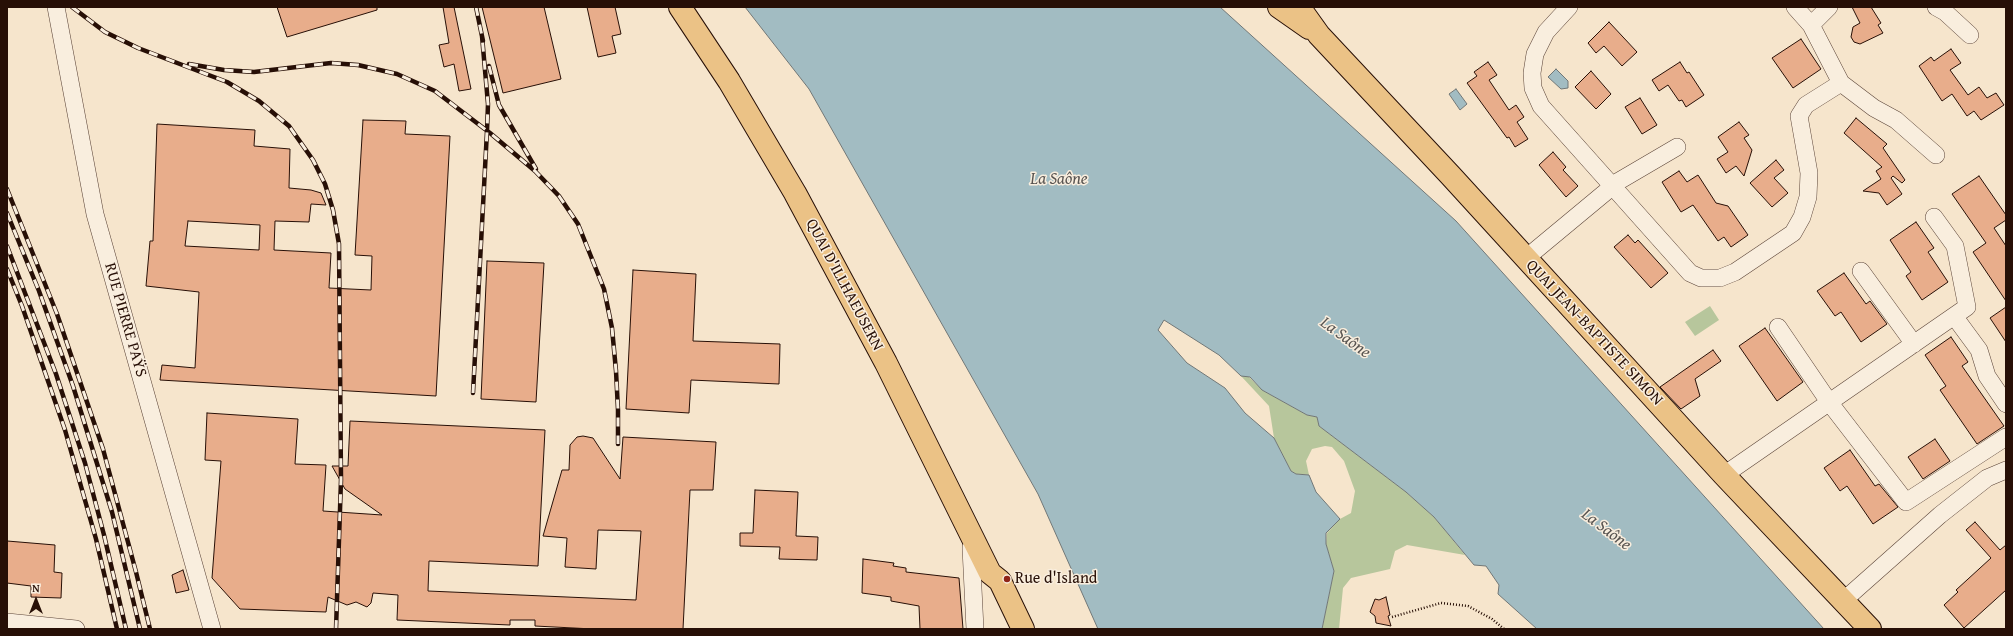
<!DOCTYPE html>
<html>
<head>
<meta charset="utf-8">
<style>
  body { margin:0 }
  #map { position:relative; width:2013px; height:636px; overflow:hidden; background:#f6e5cc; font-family:"Gentium Book Plus",serif }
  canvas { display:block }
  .frame { position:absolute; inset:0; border:8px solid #270f06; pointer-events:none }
  .north { position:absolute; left:16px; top:580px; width:40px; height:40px; -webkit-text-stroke:3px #f9eede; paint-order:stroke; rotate:0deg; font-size:11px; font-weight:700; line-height:16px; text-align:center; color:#270f06 }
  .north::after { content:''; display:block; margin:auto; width:14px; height:18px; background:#270f06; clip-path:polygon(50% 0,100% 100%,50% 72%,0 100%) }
</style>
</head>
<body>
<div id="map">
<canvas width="2013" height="636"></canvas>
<div class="frame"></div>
<div class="north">N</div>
</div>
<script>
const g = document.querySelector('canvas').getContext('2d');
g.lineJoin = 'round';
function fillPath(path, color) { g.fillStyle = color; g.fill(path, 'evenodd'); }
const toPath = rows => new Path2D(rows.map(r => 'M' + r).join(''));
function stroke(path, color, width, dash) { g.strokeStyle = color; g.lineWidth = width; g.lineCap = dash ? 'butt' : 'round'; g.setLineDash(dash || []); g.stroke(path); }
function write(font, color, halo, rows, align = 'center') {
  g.font = font + ' "Gentium Book Plus",serif'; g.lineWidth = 3; g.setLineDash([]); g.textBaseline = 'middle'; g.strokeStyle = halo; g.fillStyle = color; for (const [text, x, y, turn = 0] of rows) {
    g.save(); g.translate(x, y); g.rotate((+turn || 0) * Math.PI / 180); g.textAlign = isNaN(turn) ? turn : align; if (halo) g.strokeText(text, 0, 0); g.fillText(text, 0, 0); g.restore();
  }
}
const green = toPath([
  [1710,306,1719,320,1695,336,1685,322],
  [1247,375,1262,390,1307,415,1317,417,1319,426,1406,492,1434,517,1465,555,1407,545,1395,551,1390,569,1351,578,1343,588,1339,629,1322,629,1334,571,1326,544,1327,533,1340,519,1351,513,1355,491,1344,461,1332,447,1325,446,1312,449,1306,461,1309,475,1296,474,1291,471,1274,438,1269,406,1241,376]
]);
const water = toPath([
  [745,7,1220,7,1456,221,1824,629,1537,629,1498,594,1499,585,1486,566,1474,565,1434,517,1406,492,1319,426,1317,417,1307,415,1262,390,1250,377,1241,376,1219,355,1164,320,1158,330,1187,363,1225,388,1245,413,1274,438,1291,471,1296,474,1309,475,1316,492,1340,519,1326,533,1326,544,1334,571,1322,629,1098,629,1038,494,809,89,745,7],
  [1556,69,1568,81,1568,88,1561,89,1548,77,1556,69],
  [1456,89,1467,104,1460,110,1449,94,1456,89]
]);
const building = toPath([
  [277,7,377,7,377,10,287,37,277,7],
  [443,7,454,7,471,89,459,91,454,64,444,67,439,45,449,43,443,7],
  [482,7,544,7,561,79,503,93,482,7],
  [587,7,615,7,621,34,612,36,616,53,598,57,587,7],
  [1852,7,1871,7,1881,23,1878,25,1883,33,1860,44,1854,42,1851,37,1853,27,1860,23,1852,7],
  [1609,22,1637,52,1622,66,1604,46,1596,53,1588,43,1609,22],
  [1801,39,1821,69,1793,88,1772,58,1801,39],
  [1951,49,1961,63,1950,70,1968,95,1979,87,1987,98,1996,93,2004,105,1981,120,1974,111,1967,116,1952,94,1942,101,1919,66,1931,57,1934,61,1951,49],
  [1488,62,1497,75,1489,80,1509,110,1516,105,1524,117,1517,122,1528,139,1515,147,1509,137,1507,138,1467,83,1477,76,1474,72,1488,62],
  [1680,62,1687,73,1689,72,1704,95,1686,107,1682,100,1679,101,1668,85,1659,91,1652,80,1680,62],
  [1591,71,1611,94,1596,109,1575,87,1591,71],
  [1640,98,1657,125,1642,134,1625,107,1640,98],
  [1856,118,1887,144,1883,148,1905,180,1902,183,1893,176,1891,178,1902,194,1887,205,1879,193,1863,191,1881,179,1876,171,1882,167,1844,133,1856,118],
  [363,120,406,121,405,134,450,136,436,396,160,380,162,365,195,368,199,292,146,286,150,241,153,241,157,124,255,130,254,146,290,149,289,188,311,190,321,193,326,205,311,204,309,222,275,221,274,250,331,253,329,288,371,290,372,256,355,255,363,120],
  [188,221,260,225,259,250,185,246,188,221],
  [1739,122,1749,135,1744,138,1752,150,1744,176,1736,166,1726,173,1717,159,1728,152,1718,137,1739,122],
  [1553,152,1566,167,1563,170,1578,186,1566,197,1539,165,1553,152],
  [1776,160,1784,170,1774,178,1788,193,1772,207,1750,183,1776,160],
  [1679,171,1687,182,1698,175,1716,203,1728,206,1748,235,1731,247,1724,237,1718,241,1693,205,1681,212,1662,182,1679,171],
  [1979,176,2006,215,2006,220,1994,228,2006,246,2006,301,1973,252,1986,243,1952,194,1979,176],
  [1916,222,1934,248,1928,252,1948,282,1922,300,1906,276,1911,272,1890,240,1916,222],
  [1628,235,1635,243,1638,240,1668,273,1651,288,1614,247,1628,235],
  [487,261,544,263,536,402,481,399,487,261],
  [633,270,696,274,693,341,780,344,779,384,691,380,689,413,626,409,633,270],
  [1844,273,1866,304,1870,301,1887,324,1861,342,1841,312,1835,316,1817,291,1844,273],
  [2006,307,2006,342,1990,318,2006,307],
  [1765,328,1803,382,1777,401,1739,346,1765,328],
  [1951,337,1968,362,1962,366,2004,426,1977,444,1940,390,1946,386,1925,355,1951,337],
  [1713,350,1721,361,1695,379,1700,396,1681,409,1660,387,1713,350],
  [207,413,298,419,295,464,326,465,323,511,382,515,345,489,332,466,348,466,350,421,545,430,538,566,429,561,428,591,636,600,641,531,598,530,596,569,565,567,567,538,543,536,562,470,569,470,570,445,577,437,583,436,593,438,620,479,623,437,716,442,713,490,690,490,683,629,593,629,535,626,535,620,510,620,510,625,397,620,398,595,373,593,371,603,367,607,356,602,347,605,328,597,326,612,240,609,212,578,221,461,205,460,207,413],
  [1935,439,1950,461,1923,479,1908,457,1935,439],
  [1850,450,1875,486,1879,484,1898,507,1873,524,1847,486,1840,491,1824,468,1850,450],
  [755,490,798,492,796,536,818,537,817,560,779,559,780,547,740,546,740,533,753,533,755,490],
  [1975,522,2000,550,2006,545,2006,590,1964,628,1944,605,1958,592,1956,590,1991,558,1966,530,1975,522],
  [7,541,55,545,54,572,62,573,61,598,31,597,31,586,7,583,7,541],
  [863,559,894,563,893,566,906,568,906,572,959,578,963,629,920,629,919,606,891,601,891,597,862,593,863,559],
  [183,570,189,590,176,593,172,575,183,570],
  [1386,597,1390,615,1388,616,1391,626,1376,623,1375,616,1370,612,1375,599,1379,600,1386,597]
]);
const path = toPath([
  [1392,617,1441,603,1468,606,1492,619,1504,629]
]);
const minor = toPath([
  [56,7,95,214,212,629],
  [1569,7,1546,32,1535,54,1532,73,1533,88,1541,106,1690,273,1701,278,1720,278,1735,272,1793,233,1802,217,1808,197,1809,173,1799,116,1806,105,1841,83],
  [1795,7,1811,25,1841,83,1874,108,1896,120,1936,155],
  [1936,7,1945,12,1970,35],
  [1811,25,1829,7],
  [1525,259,1619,181,1677,147],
  [1861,271,1914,344],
  [1954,316,1979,350,1987,376,2006,404],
  [1778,327,1829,402,1906,502,2006,437],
  [1724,475,1967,307,1955,246,1934,217],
  [1843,601,1940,515,1987,478,2006,470],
  [7,622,76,629],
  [975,629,971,548,977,544]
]);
const major = toPath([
  [680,7,729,81,795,193,886,363,990,573,1000,581,1023,629],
  [1279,7,1309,28],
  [1299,7,1319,35,1451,176,1724,475,1870,629]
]);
const rail = toPath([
  [72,7,105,32,138,48,227,82,259,101,289,126,313,160,325,184,333,210,339,244,341,480,336,629],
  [476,7,483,41],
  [189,64,224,70,254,72,331,63,358,65,397,74,435,91,490,133,535,171,559,196,578,224,604,289,612,328,616,371,618,410,618,444],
  [489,66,499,105,536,169],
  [7,189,57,314,103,449,136,572,150,629],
  [7,213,39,291,73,386,112,512,140,629],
  [7,246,56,374,85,463,104,535,126,629],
  [7,269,22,306,65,430,96,539,117,629],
  [473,393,487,131,488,104,482,36]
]);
const markers = [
  [1007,579,4,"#8f2418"]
];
const streetNames = [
  ["QUAI D'ILLHAEUSERN",844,285,62],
  ["RUE PIERRE PAŸS",125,320,74],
  ["QUAI JEAN-BAPTISTE SIMON",1594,333,47]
];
const poiNames = [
  ["Rue d'Island",1015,579]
];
const waterNames = [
  ["La Saône",1059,180],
  ["La Saône",1345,338,36],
  ["La Saône",1606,530,37]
];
fillPath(green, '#b7c69c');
fillPath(water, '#a2bcc2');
stroke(water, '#717777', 1);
fillPath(building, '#e8ad8b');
stroke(building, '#270f06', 1);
stroke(minor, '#5b4438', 18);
stroke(major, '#270f06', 24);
stroke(path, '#270f06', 2.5, [1, 2]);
stroke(minor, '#f9eede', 17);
stroke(major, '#ebc286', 22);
stroke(rail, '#270f06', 4.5);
stroke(rail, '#f9eede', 3, [9]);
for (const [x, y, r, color] of markers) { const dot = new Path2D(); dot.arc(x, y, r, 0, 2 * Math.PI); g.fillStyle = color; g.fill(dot); stroke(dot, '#f9eede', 1.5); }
write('16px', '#270f06', '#f9eede', streetNames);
write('16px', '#270f06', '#f9eede', poiNames, 'left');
write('italic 17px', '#585451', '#f9eede', waterNames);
</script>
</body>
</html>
